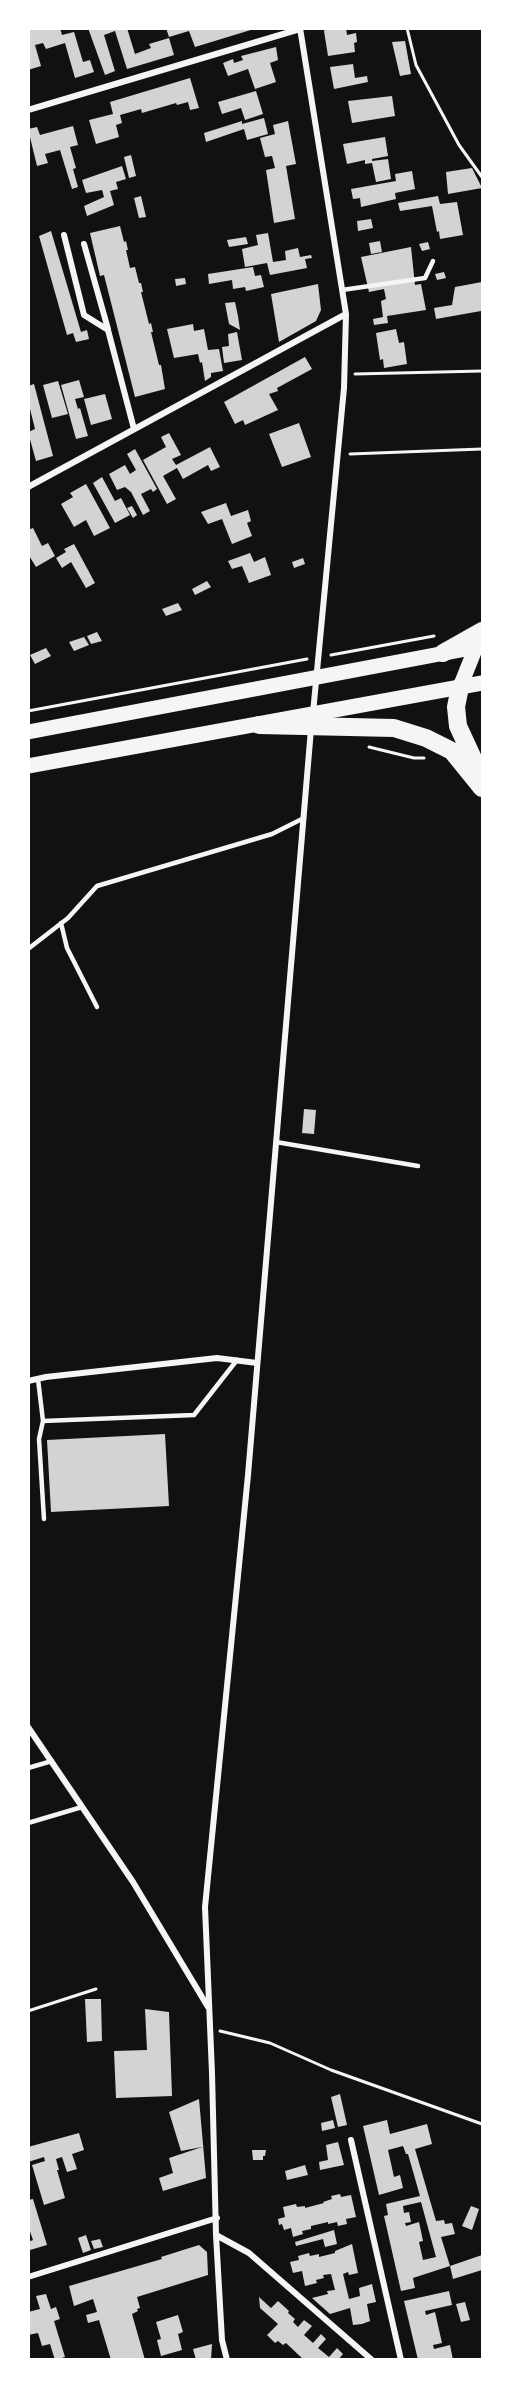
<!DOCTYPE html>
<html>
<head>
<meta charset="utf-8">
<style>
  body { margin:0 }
  #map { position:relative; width:511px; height:2388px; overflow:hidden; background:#111; font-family:Manrope,sans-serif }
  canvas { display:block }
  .frame { position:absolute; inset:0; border:30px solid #fff; pointer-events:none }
</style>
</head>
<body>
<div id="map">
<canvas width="511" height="2388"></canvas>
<div class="frame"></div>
</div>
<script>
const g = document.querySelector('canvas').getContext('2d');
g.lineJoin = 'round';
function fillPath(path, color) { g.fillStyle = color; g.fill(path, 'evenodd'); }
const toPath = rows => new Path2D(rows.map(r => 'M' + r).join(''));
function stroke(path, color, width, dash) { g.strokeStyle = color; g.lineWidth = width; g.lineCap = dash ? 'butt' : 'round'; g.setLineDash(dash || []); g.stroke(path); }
const building = toPath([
  [28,28,60,28,62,35,74,32,83,62,90,60,94,72,75,78,65,43,46,49,43,43,35,45,41,66,28,70],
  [88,28,127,28,135,54,151,48,149,44,169,38,174,55,127,69,115,31,104,35,115,71,105,75],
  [166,28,203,30,254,29,195,47,189,31,169,37],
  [326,28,346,28,347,35,356,33,357,42,354,43,355,52,328,56,324,31],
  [405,41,411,74,400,76,392,42],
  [276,47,278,60,270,63,276,82,255,89,248,69,228,76,223,63,233,59,234,63,243,60,241,56],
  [353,64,355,78,367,76,368,82,334,89,330,67],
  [190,78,199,108,190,110,188,102,177,105,176,103,142,113,141,109,120,115,122,123,116,125,119,137,96,144,89,120,113,114,110,102],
  [256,91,263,114,245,120,241,108,222,114,218,102],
  [392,96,395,116,352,123,348,101],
  [264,118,268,134,247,140,244,129,206,142,204,133,242,121,242,124],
  [288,121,296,164,286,166,295,219,274,223,266,170,275,168,272,156,265,157,260,138,275,134,273,125],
  [73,126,78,145,70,147,76,168,73,169,78,187,72,189,60,150,45,154,48,163,37,166,28,129,37,127,40,135],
  [385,137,388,156,372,159,372,161,388,159,391,179,376,182,372,163,365,164,365,160,347,164,343,144],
  [131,155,136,176,129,178,124,157],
  [122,166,126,179,116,182,118,189,110,191,114,205,87,216,84,206,104,197,102,190,86,193,82,180],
  [472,168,482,188,448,194,446,172],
  [412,171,415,189,395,193,396,199,361,207,360,198,353,199,351,189,396,181,395,174],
  [141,196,146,217,139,218,134,198],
  [438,196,440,204,457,202,463,235,440,239,439,231,437,232,432,206,400,211,398,203],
  [371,219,373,228,358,231,357,221],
  [120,226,124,242,126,241,128,250,126,250,130,268,135,267,139,283,141,283,143,292,141,292,149,324,151,323,153,332,151,332,159,365,161,365,165,389,135,397,104,275,100,276,90,233],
  [51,231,81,332,87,330,89,339,76,342,73,333,67,335,39,236],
  [268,233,273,262,286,260,285,251,298,248,300,257,311,255,312,258,305,259,307,268,270,275,267,263,245,267,242,249,258,245,256,235],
  [246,237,248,244,229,247,227,240],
  [380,241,382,252,371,254,369,243],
  [428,242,430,249,422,251,419,244],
  [411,247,415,285,421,284,426,310,387,316,388,323,374,325,373,319,383,317,381,301,386,299,384,289,369,292,361,257],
  [253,267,255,276,261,275,264,287,246,291,245,287,233,289,232,280,209,284,208,274],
  [444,272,446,278,437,280,435,274],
  [185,278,186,284,176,286,175,279],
  [482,282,482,310,481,311,436,319,434,308,452,305,455,287],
  [318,284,321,310,316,321,279,342,271,294],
  [235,302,238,316,240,330,229,324,225,303],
  [193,324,194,331,204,329,208,350,219,349,223,371,211,373,211,377,205,381,202,362,200,363,198,354,174,358,167,329],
  [396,329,399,343,404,342,407,364,384,368,383,359,380,360,376,333],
  [237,332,242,360,224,363,222,347,229,346,228,334],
  [305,357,312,369,277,388,278,391,269,394,278,410,245,425,243,420,235,424,224,402],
  [79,380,84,397,75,399,78,409,80,408,88,436,76,439,61,385],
  [58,381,68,414,52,418,43,385],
  [34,384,53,456,36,461,28,432,35,429,28,401,28,386],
  [105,394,112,419,91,425,84,399],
  [299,423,311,457,282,467,269,434],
  [169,433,181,455,172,459,176,465,210,447,220,467,211,471,208,465,183,479,177,468,163,476,176,499,167,504,143,460,166,447,161,437],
  [135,449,157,489,153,492,151,489,141,494,150,511,143,515,131,492,125,487,117,490,109,474,125,465,130,474,136,470,127,454],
  [102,477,115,501,121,498,130,515,115,523,93,483],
  [86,484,110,528,94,536,86,520,74,527,61,504,73,497,70,493],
  [226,503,231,516,248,510,251,521,247,523,252,536,232,544,222,519,208,524,201,512],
  [132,506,137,515,133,518,127,508],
  [33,528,42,546,48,543,55,556,36,567,28,554,28,530],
  [74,544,95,583,86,588,71,562,62,568,56,558,66,552,64,549],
  [250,553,254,562,265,557,271,575,249,583,242,566,232,569,228,561],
  [303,558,305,564,294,568,292,562],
  [207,581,211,587,195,595,192,589],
  [178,603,182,610,166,616,162,609],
  [97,632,102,641,91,644,87,636],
  [84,637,89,645,74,651,69,642],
  [46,648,51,656,35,664,30,655],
  [304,1109,316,1110,314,1134,302,1133],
  [165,1434,169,1506,51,1512,47,1440],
  [85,1999,101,1999,102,2041,87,2042],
  [145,2009,169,2012,172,2096,116,2098,114,2051,147,2050],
  [340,2094,347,2125,338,2127,331,2097],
  [199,2099,206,2178,163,2191,159,2178,173,2173,169,2158,202,2147,181,2151,169,2112],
  [333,2120,335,2128,322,2131,321,2123],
  [387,2120,390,2134,427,2124,432,2144,415,2149,436,2221,444,2220,445,2224,452,2223,455,2234,441,2237,450,2266,413,2278,415,2288,401,2291,384,2216,388,2215,386,2204,420,2196,408,2154,406,2154,403,2146,388,2150,394,2177,400,2175,403,2188,379,2195,363,2126],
  [421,2202,436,2257,423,2260,419,2242,423,2241,419,2222,406,2226,405,2223,411,2222,409,2212,404,2213,403,2206],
  [79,2133,84,2150,72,2154,77,2169,67,2172,62,2157,56,2159,59,2170,57,2170,65,2198,44,2205,32,2165,45,2161,44,2157,28,2162,28,2147],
  [338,2142,344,2165,320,2170,319,2162,328,2160,326,2145],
  [252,2150,266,2150,265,2156,263,2156,263,2160,253,2160],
  [305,2165,308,2175,287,2180,285,2171],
  [340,2194,341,2197,351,2195,356,2217,346,2219,347,2224,338,2226,337,2222,328,2224,328,2222,311,2226,311,2229,302,2231,303,2234,293,2237,291,2228,284,2230,282,2224,279,2225,278,2219,285,2217,283,2207,296,2204,297,2207,305,2206,305,2208,324,2203,323,2202,332,2199,331,2196],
  [33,2199,47,2245,30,2250,28,2242,33,2240,28,2226,28,2200],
  [471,2206,479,2209,472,2230,462,2226],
  [334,2230,337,2244,325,2247,323,2239,296,2246,295,2242],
  [86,2235,91,2250,83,2253,78,2238],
  [100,2239,103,2247,94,2249,91,2241],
  [352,2244,358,2273,349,2275,348,2272,343,2274,349,2299,360,2296,359,2288,372,2284,376,2302,367,2304,370,2321,362,2324,353,2325,350,2308,330,2314,312,2298,328,2294,327,2291,335,2290,331,2274,323,2275,324,2278,316,2280,317,2283,305,2286,302,2271,293,2273,290,2262,299,2260,298,2256,309,2253,310,2256,319,2254,319,2257,335,2253,335,2251],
  [199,2245,207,2252,208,2275,137,2297,140,2308,137,2309,138,2311,132,2314,145,2360,111,2360,99,2320,88,2323,86,2315,97,2312,93,2299,74,2306,69,2286,162,2259,161,2257],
  [482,2255,482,2270,453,2279,450,2266],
  [449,2291,452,2305,425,2311,426,2315,435,2312,442,2343,433,2345,434,2349,450,2345,453,2360,418,2360,404,2301],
  [46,2294,51,2309,56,2307,60,2319,54,2321,65,2357,55,2360,50,2344,42,2346,38,2333,28,2335,28,2312,40,2309,36,2296],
  [259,2297,271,2308,278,2301,289,2311,288,2313,295,2319,293,2322,298,2327,304,2320,312,2326,304,2335,313,2343,321,2334,326,2339,318,2348,329,2357,337,2348,343,2354,338,2360,304,2360,286,2343,283,2345,278,2341,275,2343,267,2335,278,2324,260,2308],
  [465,2302,470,2320,461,2322,456,2304],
  [178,2315,183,2332,178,2334,182,2350,161,2356,157,2340,161,2339,156,2322],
  [212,2344,211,2360,196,2360,193,2349]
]);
const path = toPath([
  [407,28,416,65,459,145,482,177],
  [355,374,482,371],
  [350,454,482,449],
  [331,655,434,636],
  [28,711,307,659],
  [369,747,414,758,424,758],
  [28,2011,96,1989],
  [220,2031,270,2043,331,2070,482,2124]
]);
const service = toPath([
  [342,290,425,278,433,261],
  [61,923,67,948,97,1007],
  [28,949,68,918,97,886,272,834,304,818],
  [276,1142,418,1166],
  [38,1379,43,1421,194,1415,237,1360],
  [43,1421,39,1439,44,1519],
  [28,1768,52,1761],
  [28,1823,82,1807]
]);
const minor = toPath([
  [300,28,346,314,344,388,313,713],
  [28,110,300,29],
  [64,235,84,315,108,330,134,429],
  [84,244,108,329],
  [28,487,346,314],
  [28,1381,46,1377,217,1358,257,1363],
  [28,1727,133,1882,208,2007],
  [351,2140,401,2360],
  [216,2235,249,2253,372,2360],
  [28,2277,217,2218],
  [227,2360,222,2340,216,2235,212,2073,205,1907,248,1475,311,729]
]);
const primary = toPath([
  [460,687,476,647],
  [28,732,482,646],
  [28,766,482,683]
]);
const motorway = toPath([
  [443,653,482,631],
  [460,687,456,707,458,726,482,778],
  [259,725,394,728,426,738,452,751,482,788]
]);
fillPath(building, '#d3d3d3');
stroke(path, '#f5f5f5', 3);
stroke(service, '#f5f5f5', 4.5);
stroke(minor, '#f5f5f5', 6);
stroke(primary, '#f5f5f5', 15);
stroke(motorway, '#f5f5f5', 18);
</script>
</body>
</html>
